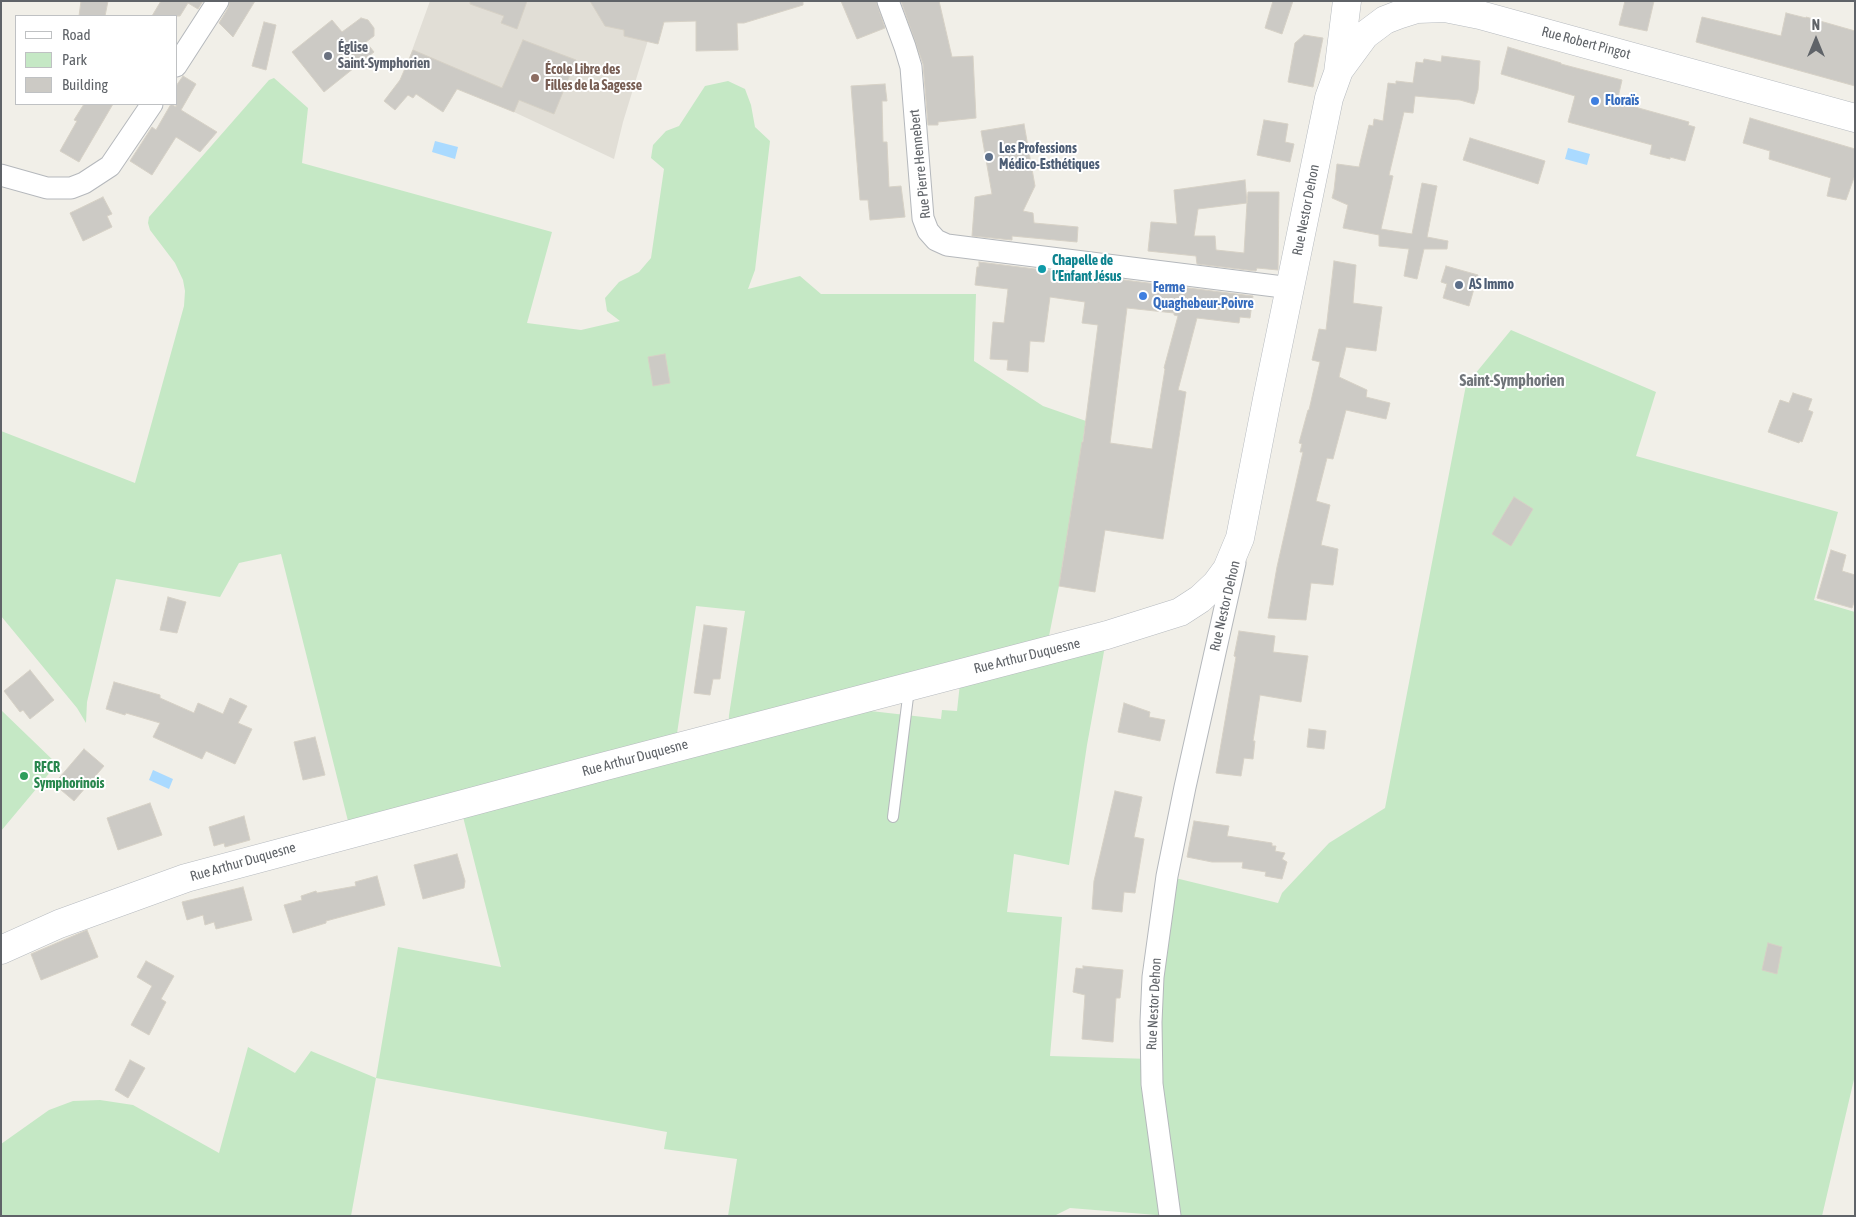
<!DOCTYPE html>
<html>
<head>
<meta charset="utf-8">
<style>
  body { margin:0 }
  #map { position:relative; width:1856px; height:1217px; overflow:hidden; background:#f1efe8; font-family:"Asap Condensed",sans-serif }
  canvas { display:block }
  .frame { position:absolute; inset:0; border:2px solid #5f6368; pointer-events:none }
  .legend { position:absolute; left:15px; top:15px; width:162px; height:90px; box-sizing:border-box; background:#fff; border:1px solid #bfc1c3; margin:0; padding:6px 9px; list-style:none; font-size:15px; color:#5f6368 }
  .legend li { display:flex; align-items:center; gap:10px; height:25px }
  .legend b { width:25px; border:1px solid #bfc1c3 }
  .north { position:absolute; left:1791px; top:15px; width:50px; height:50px; -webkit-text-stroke:4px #fff; paint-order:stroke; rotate:0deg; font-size:14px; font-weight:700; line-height:20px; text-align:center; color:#5f6368 }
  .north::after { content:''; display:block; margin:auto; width:18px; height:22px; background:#5f6368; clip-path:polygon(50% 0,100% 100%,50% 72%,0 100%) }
</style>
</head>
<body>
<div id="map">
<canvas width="1856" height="1217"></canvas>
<div class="frame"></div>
<ul class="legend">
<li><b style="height:6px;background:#fff"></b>Road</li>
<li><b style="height:14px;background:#c5e8c5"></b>Park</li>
<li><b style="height:14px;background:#cccac5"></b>Building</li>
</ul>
<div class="north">N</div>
</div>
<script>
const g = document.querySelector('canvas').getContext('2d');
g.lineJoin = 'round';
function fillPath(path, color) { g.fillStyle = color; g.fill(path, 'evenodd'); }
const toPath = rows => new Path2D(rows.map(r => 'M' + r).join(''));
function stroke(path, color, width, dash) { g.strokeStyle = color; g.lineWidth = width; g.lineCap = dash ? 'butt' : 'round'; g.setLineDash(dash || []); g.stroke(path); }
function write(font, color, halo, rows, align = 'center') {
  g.font = font + ' "Asap Condensed",sans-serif'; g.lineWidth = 4; g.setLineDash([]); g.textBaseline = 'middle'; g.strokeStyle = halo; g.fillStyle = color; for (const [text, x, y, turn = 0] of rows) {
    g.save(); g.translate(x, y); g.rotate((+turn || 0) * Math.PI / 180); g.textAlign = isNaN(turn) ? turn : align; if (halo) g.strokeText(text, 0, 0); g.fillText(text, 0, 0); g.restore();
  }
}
const education = toPath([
  [430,1,660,1,623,122,614,159,514,112,406,67]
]);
const green = toPath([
  [274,78,308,108,302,163,552,232,527,323,581,330,620,321,607,311,605,298,619,282,639,272,651,258,664,169,651,158,653,145,666,131,679,126,705,86,728,81,745,89,751,105,755,127,770,141,755,270,748,289,800,276,821,294,976,294,974,361,1043,406,1086,421,1059,586,1046,651,1107,635,1087,745,1069,865,1014,854,1007,912,1062,917,1050,1056,1151,1059,1167,876,1278,903,1282,893,1329,843,1385,808,1466,385,1511,330,1656,392,1636,456,1838,512,1814,600,1855,612,1855,1075,1822,1216,1169,1216,1070,1208,1054,1216,728,1216,737,1159,664,1149,667,1132,376,1078,351,1216,1,1216,1,1144,49,1110,73,1101,100,1100,133,1105,219,1153,248,1047,295,1073,311,1051,376,1078,398,947,501,967,460,805,351,833,281,554,239,563,220,597,116,579,87,702,86,723,77,708,1,616,1,431,135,483,184,306,185,291,183,280,175,263,150,230,148,223,149,217,269,80],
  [696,606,745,611,729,715,728,734,675,747],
  [961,674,957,711,942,710,941,719,853,709],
  [1,710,57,764,1,831]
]);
const water = toPath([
  [435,141,458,147,455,159,432,152],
  [1568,148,1590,154,1587,165,1565,159],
  [153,770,173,779,169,789,149,780]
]);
const building = toPath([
  [81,1,108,1,105,16,79,16,81,1],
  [161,1,203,1,198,9,188,3,180,16,152,16,161,1],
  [230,1,255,1,233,37,219,23,228,8,230,1],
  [470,1,527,1,517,29,501,23,504,16,470,4,470,1],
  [590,1,803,1,803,5,744,23,737,23,738,50,696,51,696,21,664,22,658,44,624,36,624,30,605,26,590,1],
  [841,1,876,1,885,28,857,39,841,1],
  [901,1,939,1,952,57,973,56,976,118,938,122,938,125,928,125,923,64,901,1],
  [1273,1,1293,1,1282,34,1265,28,1273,1],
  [1625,1,1654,1,1647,31,1619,25,1625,1],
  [1786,13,1806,18,1806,17,1855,31,1855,86,1696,42,1702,17,1781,36,1786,13],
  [361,18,368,20,374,28,374,36,366,42,374,52,324,92,292,52,332,20,342,32,361,18],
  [264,22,276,25,266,70,252,66,264,22],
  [1304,35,1323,38,1313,87,1288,82,1295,43,1304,35],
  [523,40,576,60,554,114,519,100,514,112,457,89,443,112,416,94,413,98,408,95,395,110,384,101,400,80,413,50,502,88,523,40],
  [1508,47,1561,63,1561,64,1622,80,1617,102,1689,122,1688,125,1695,127,1685,161,1670,157,1670,159,1650,154,1652,145,1568,122,1575,96,1501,74,1508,47],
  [1442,56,1480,61,1478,90,1474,104,1460,100,1415,96,1413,113,1404,112,1389,175,1393,176,1381,229,1412,234,1422,183,1437,186,1427,237,1448,241,1447,249,1424,249,1417,279,1404,276,1409,249,1379,246,1379,235,1343,228,1348,205,1332,198,1334,190,1337,164,1359,167,1369,125,1373,126,1374,119,1383,121,1388,83,1396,84,1396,81,1413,83,1416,62,1423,63,1424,59,1441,62,1442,56],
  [183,76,196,84,181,110,217,132,200,152,176,137,152,175,130,161,152,127,156,130,171,104,176,107,176,86,183,76],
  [885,84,887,101,882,101,883,142,887,142,889,187,901,186,905,217,870,220,868,200,860,200,851,86,885,84],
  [84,104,113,104,79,162,60,151,77,121,74,120,84,104],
  [1750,118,1855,149,1855,175,1846,200,1827,196,1831,178,1769,159,1770,151,1743,143,1750,118],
  [1264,120,1288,124,1285,142,1294,144,1290,162,1257,155,1264,120],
  [1024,124,1035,186,1023,211,1033,213,1034,223,1078,227,1077,242,1012,236,1012,240,972,236,975,197,992,194,981,131,1024,124],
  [1470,138,1545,161,1538,184,1463,160,1470,138],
  [1245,180,1247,203,1248,192,1279,192,1278,270,1257,268,1256,271,1197,264,1196,256,1148,251,1151,222,1177,224,1174,190,1245,180],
  [1247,203,1244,253,1216,250,1215,236,1194,236,1198,209,1247,203],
  [103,197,112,214,107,216,112,227,83,241,70,213,103,197],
  [1334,261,1356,265,1353,303,1382,307,1376,351,1346,347,1339,377,1367,390,1366,397,1390,403,1386,419,1346,410,1333,459,1327,458,1316,501,1330,505,1321,545,1338,549,1333,585,1311,583,1306,620,1268,618,1277,567,1303,452,1300,452,1302,444,1299,443,1308,410,1309,410,1320,362,1312,360,1319,329,1326,330,1334,261],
  [979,262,1253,296,1250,318,1240,317,1239,323,1197,318,1178,390,1186,392,1163,539,1105,530,1095,592,1059,586,1082,442,1083,442,1098,325,1082,323,1085,302,1050,297,1044,342,1030,341,1028,372,1007,370,1008,360,990,359,993,322,1004,323,1008,289,975,285,977,267,979,267,979,262],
  [1127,308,1174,313,1174,315,1178,316,1164,368,1165,369,1152,449,1110,443,1127,308],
  [1446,266,1478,275,1469,306,1443,298,1447,284,1441,282,1446,266],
  [665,354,670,383,653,386,648,357,665,354],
  [1793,393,1812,399,1808,410,1813,412,1802,442,1800,441,1799,443,1768,432,1780,400,1789,403,1793,393],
  [1514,497,1533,509,1511,546,1492,534,1514,497],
  [1831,550,1846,555,1842,571,1855,575,1855,600,1852,608,1817,598,1831,550],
  [168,597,186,602,177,633,160,630,168,597],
  [704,625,727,628,720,679,713,679,710,695,694,693,704,625],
  [1239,631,1275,636,1273,652,1308,656,1301,702,1260,695,1253,741,1255,741,1253,759,1244,758,1241,776,1216,773,1236,657,1234,656,1239,631],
  [30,670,54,700,30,719,23,710,20,712,4,691,30,670],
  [114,682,160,695,160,698,194,713,198,703,223,714,230,698,247,706,238,723,252,729,235,764,206,751,202,759,153,737,160,723,126,713,125,715,106,709,114,682],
  [1124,703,1150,712,1149,717,1165,720,1160,741,1118,732,1124,703],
  [1309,729,1326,731,1324,749,1307,747,1309,729],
  [315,737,325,775,303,780,294,742,315,737],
  [84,749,104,766,74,801,54,784,84,749],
  [1115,791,1142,797,1134,837,1144,839,1135,893,1124,892,1122,912,1092,909,1094,881,1115,791],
  [150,803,162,835,118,850,107,818,150,803],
  [244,816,250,840,225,847,224,843,214,846,209,827,244,816],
  [1194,821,1229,826,1227,836,1272,843,1272,846,1276,846,1275,851,1285,853,1282,859,1287,862,1282,879,1265,876,1266,872,1242,868,1243,862,1212,862,1187,857,1194,821],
  [457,854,465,881,464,888,423,899,414,865,457,854],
  [377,876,385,905,326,921,326,923,293,933,284,905,302,900,301,896,316,891,317,893,356,886,355,882,377,876],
  [243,887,252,920,216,929,214,922,205,925,203,915,187,920,182,902,243,887],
  [87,930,98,957,41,980,31,954,87,930],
  [1768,943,1782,947,1777,974,1762,970,1768,943],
  [146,961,174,976,161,999,166,1002,149,1035,131,1025,152,986,137,977,146,961],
  [1083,966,1123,970,1120,998,1116,998,1113,1042,1082,1039,1085,995,1073,992,1076,968,1083,969,1083,966],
  [130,1060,145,1068,128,1098,115,1090,130,1060]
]);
const lane = toPath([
  [893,817,909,689]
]);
const street = toPath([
  [888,1,905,47,911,67,923,218,928,231,936,240,947,245,1291,288],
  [176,66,218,1],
  [1,175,47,188,71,188,84,183,110,166,152,104],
  [1170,1216,1152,1084,1151,1022,1153,977,1167,876,1185,787,1235,563]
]);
const secondary = toPath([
  [1340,69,1365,35,1385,20,1398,15,1417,9,1445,8,1480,15,1855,118],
  [1,950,59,924,186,878,598,768,1107,635,1180,612,1200,599,1216,584,1227,569,1240,538,1267,399,1329,98,1338,73,1347,1]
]);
const markers = [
  [328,56,5,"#6b7280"],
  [535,78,5,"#8d6e63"],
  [1595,101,5,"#3f7fe0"],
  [989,157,5,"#5c6f8a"],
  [1042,269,5,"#0f9aa8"],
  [1459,285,5,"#5c6f8a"],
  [1143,296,5,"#3f7fe0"],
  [24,776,5,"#2e9e5b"]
];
const streetNames = [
  ["Rue Robert Pingot",1586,43,15],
  ["Rue Pierre Hennebert",920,164,-96],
  ["Rue Nestor Dehon",1306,210,-79],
  ["Rue Nestor Dehon",1225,606,-77],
  ["Rue Arthur Duquesne",1027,656,-14],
  ["Rue Arthur Duquesne",635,758,-15],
  ["Rue Arthur Duquesne",243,862,-16],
  ["Rue Nestor Dehon",1154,1004,-87]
];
const worshipNames = [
  ["Église",338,48],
  ["Saint-Symphorien",338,64]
];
const educationNames = [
  ["École Libre des",545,70],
  ["Filles de la Sagesse",545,86]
];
const shopNames = [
  ["Floraïs",1605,101],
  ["Ferme",1153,288],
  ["Quaghebeur-Poivre",1153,304]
];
const serviceNames = [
  ["Les Professions",999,149],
  ["Médico-Esthétiques",999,165],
  ["AS Immo",1469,285]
];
const cultureNames = [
  ["Chapelle de",1052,261],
  ["l’Enfant Jésus",1052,277]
];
const leisureNames = [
  ["RFCR",34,768],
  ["Symphorinois",34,784]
];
const quarterNames = [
  ["Saint-Symphorien",1512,381]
];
fillPath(education, '#e1ded6');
fillPath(green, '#c5e8c5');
fillPath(water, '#aadaff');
fillPath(building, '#cccac5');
stroke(building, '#d6d1c6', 1);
stroke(lane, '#b5b8bc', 12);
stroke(street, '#b5b8bc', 23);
stroke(secondary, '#b6babf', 29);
stroke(lane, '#fff', 10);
stroke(street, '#fff', 21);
stroke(secondary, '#fff', 28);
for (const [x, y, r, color] of markers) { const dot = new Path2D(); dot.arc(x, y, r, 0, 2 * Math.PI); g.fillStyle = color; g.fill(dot); stroke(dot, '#fff', 2); }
write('14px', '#5f6368', '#fff', streetNames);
write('bold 14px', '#5b616d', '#fff', worshipNames, 'left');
write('bold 14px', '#785e54', '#fff', educationNames, 'left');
write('bold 14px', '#366cbe', '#fff', shopNames, 'left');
write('bold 14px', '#4e5e75', '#fff', serviceNames, 'left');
write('bold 14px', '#0d838f', '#fff', cultureNames, 'left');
write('bold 14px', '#27864d', '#fff', leisureNames, 'left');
write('bold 16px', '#70757a', '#fff', quarterNames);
</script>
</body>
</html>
